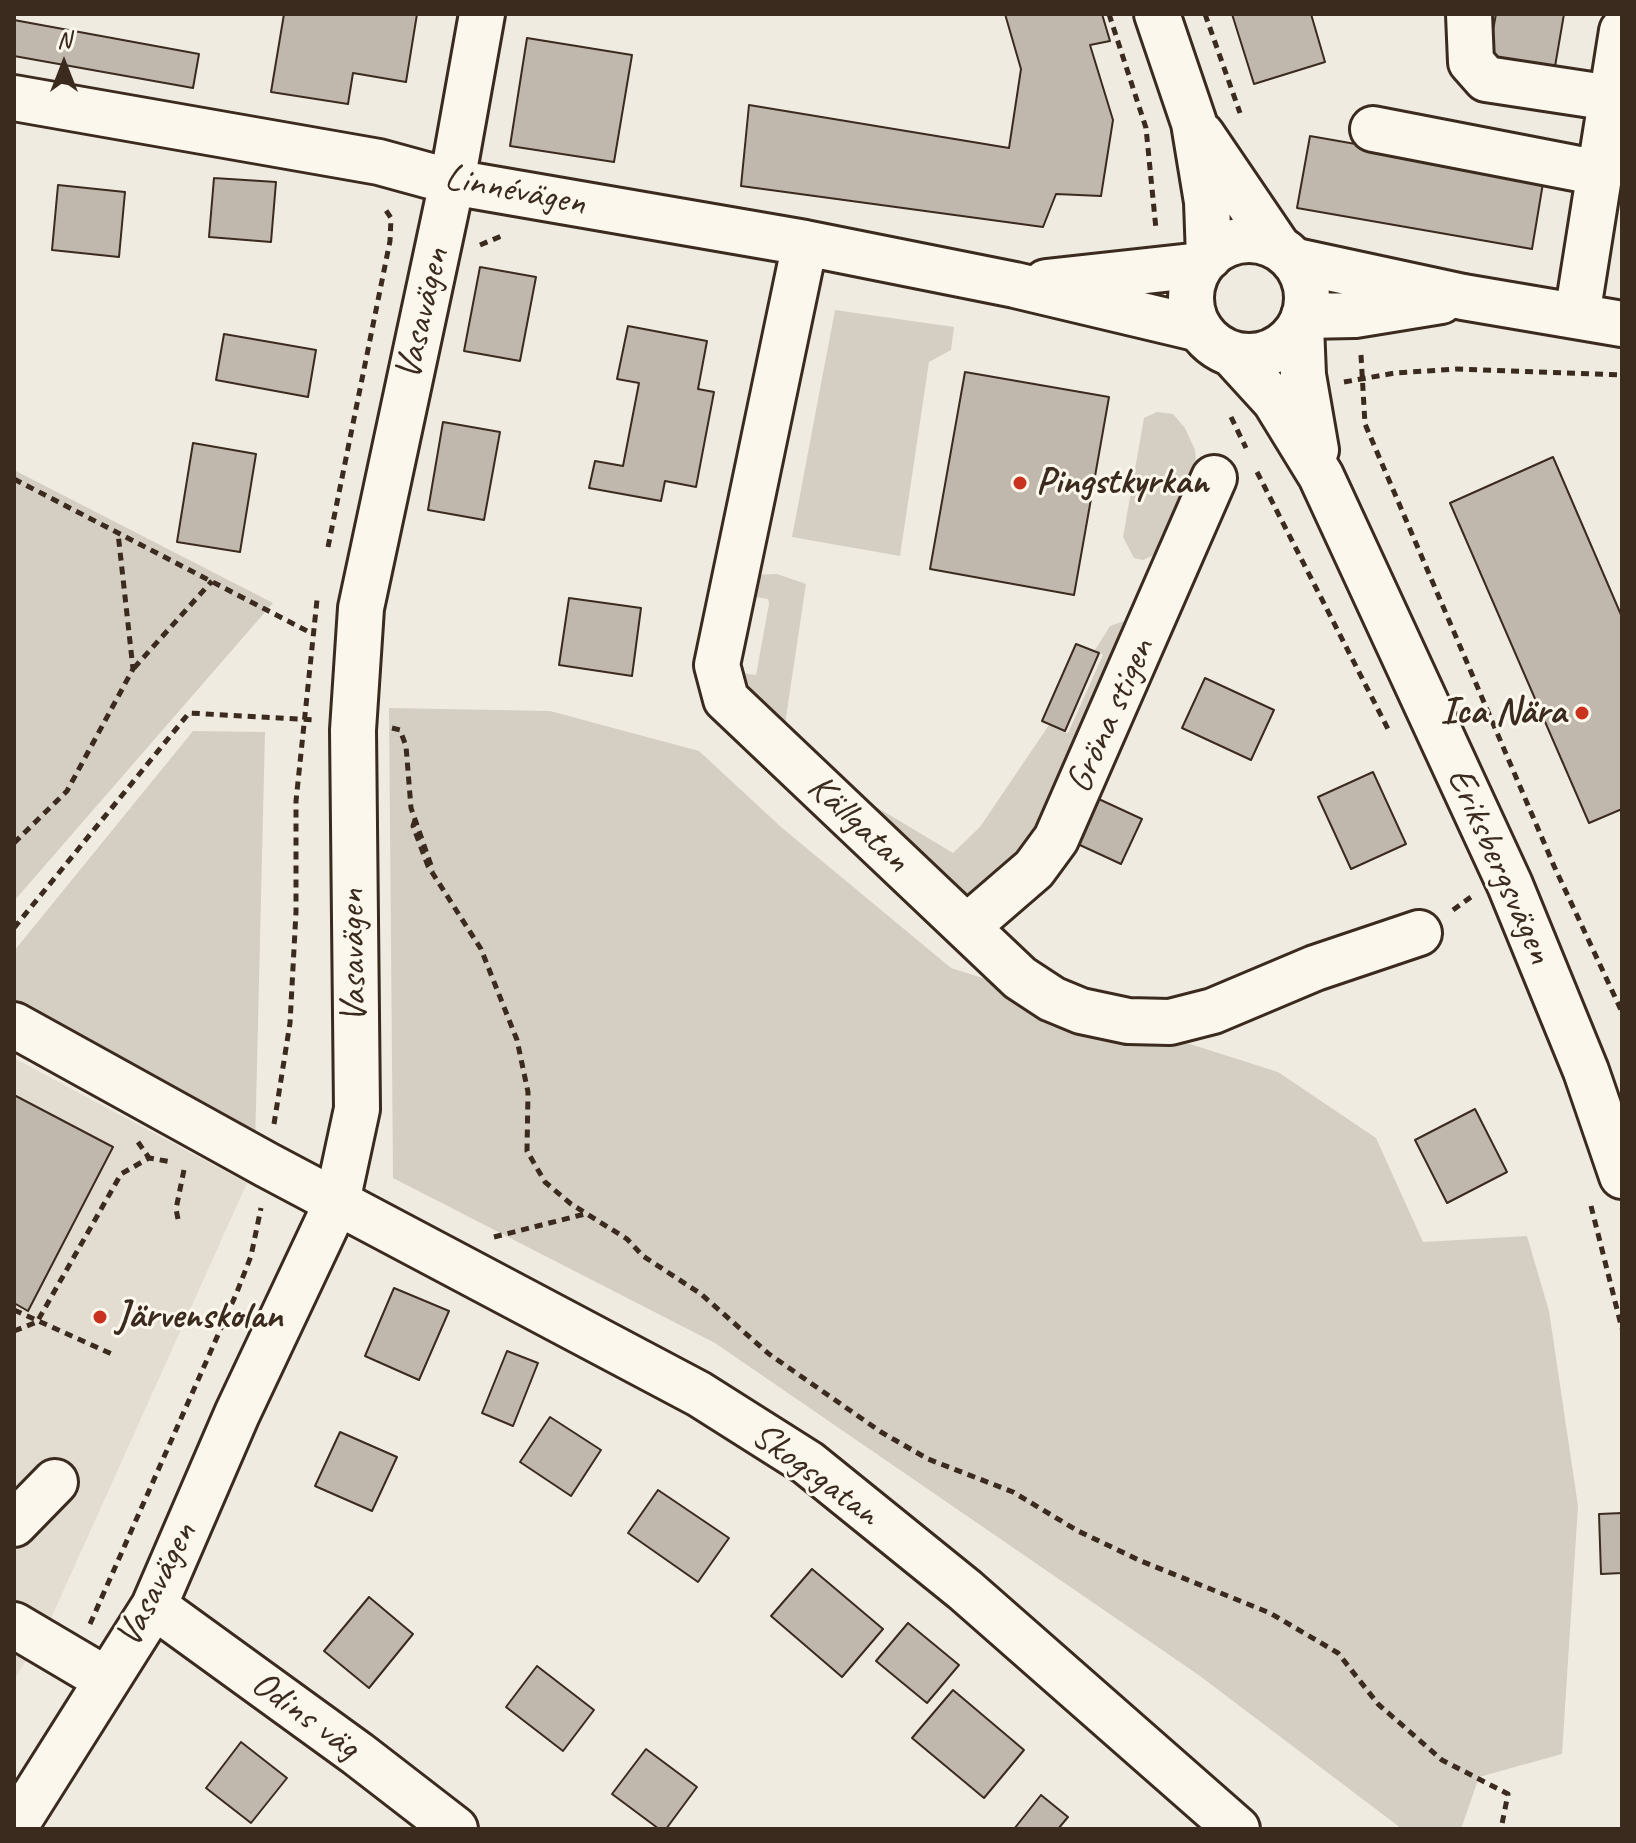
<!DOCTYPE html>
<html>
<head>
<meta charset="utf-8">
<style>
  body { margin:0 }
  #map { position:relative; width:1636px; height:1843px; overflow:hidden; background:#f0ebe0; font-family:Caveat,sans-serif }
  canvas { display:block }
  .frame { position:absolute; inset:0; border:16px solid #3b2a1e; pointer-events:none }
  .north { position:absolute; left:24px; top:24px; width:80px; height:80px; -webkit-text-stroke:6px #fbf7ec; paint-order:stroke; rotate:0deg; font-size:22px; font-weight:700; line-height:32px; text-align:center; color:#3b2a1e }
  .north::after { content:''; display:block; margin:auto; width:28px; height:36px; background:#3b2a1e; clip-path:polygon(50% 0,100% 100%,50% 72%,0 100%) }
</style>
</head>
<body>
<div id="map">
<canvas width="1636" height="1843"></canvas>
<div class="frame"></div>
<div class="north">N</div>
</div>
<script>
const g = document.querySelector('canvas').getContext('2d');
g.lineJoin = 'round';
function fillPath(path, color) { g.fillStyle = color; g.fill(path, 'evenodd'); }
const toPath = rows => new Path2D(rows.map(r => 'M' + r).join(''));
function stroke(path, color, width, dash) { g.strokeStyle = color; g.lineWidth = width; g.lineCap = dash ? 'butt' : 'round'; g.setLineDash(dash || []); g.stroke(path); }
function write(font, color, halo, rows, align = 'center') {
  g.font = font + ' Caveat,sans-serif'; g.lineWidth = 6; g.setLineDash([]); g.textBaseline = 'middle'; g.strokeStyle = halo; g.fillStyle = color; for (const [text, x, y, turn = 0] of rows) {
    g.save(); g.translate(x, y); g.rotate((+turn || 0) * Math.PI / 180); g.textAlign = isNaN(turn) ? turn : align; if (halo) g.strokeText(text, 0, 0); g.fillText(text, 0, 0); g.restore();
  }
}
const built = toPath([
  [14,1058,247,1183,48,1625,14,1680]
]);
const green = toPath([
  [835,310,954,327,951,350,929,362,900,556,792,537],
  [1157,412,1173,414,1185,428,1195,450,1197,477,1175,529,1154,555,1143,560,1134,558,1123,537,1144,418],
  [14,470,273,603,14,901],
  [777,574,806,584,785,724,868,802,953,853,980,827,1049,725,1068,733,1103,655,1095,650,1110,626,1133,618,1051,826,984,895,954,894,774,741,736,672,756,675,769,604,768,599,748,596,752,575],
  [389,708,550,711,699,751,781,827,951,968,1278,1072,1376,1138,1423,1242,1527,1236,1549,1311,1578,1506,1562,1754,1479,1777,1461,1829,1402,1829,1200,1676,715,1343,393,1178],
  [193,731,265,732,255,1147,14,1011,14,951]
]);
const building = toPath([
  [284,14,417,14,406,82,353,73,348,104,271,92,284,14],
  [1005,14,1102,14,1110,41,1090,45,1113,120,1101,196,1056,194,1043,227,741,186,749,105,1009,148,1021,69,1005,14],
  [1232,14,1311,14,1325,62,1254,84,1232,14],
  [1496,14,1564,14,1552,84,1485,72,1496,14],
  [14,20,199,54,193,88,14,56,14,20],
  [527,38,632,55,614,162,510,146,527,38],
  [1310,136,1544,177,1532,249,1297,208,1310,136],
  [214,178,276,182,271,242,209,237,214,178],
  [58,185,125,192,119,257,52,250,58,185],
  [480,267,536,277,520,361,464,351,480,267],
  [628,326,707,341,698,389,714,392,696,487,665,481,661,501,589,488,595,461,623,466,639,383,617,379,628,326],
  [224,334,316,350,308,397,216,380,224,334],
  [965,372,1109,397,1074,595,930,569,965,372],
  [443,422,500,432,484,520,428,510,443,422],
  [193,443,256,454,240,552,177,542,193,443],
  [1553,457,1622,617,1622,809,1589,823,1450,503,1553,457],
  [569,598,641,608,632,676,559,665,569,598],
  [1076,644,1099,653,1065,731,1042,721,1076,644],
  [1205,678,1274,710,1251,760,1182,728,1205,678],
  [1373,772,1406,844,1351,869,1318,797,1373,772],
  [1090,795,1142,819,1121,864,1069,840,1090,795],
  [14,1095,113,1147,28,1311,14,1303,14,1095],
  [1475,1109,1507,1172,1447,1203,1415,1140,1475,1109],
  [394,1288,449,1311,419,1380,365,1356,394,1288],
  [507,1351,538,1363,513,1426,482,1413,507,1351],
  [550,1417,601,1450,571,1496,520,1462,550,1417],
  [340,1432,397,1457,372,1511,315,1486,340,1432],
  [658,1490,729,1538,698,1582,628,1533,658,1490],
  [1622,1513,1622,1573,1601,1574,1599,1514,1622,1513],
  [812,1569,883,1629,842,1677,771,1616,812,1569],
  [369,1597,413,1634,369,1688,324,1651,369,1597],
  [908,1623,959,1665,927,1703,876,1661,908,1623],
  [537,1666,594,1710,563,1751,506,1707,537,1666],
  [953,1690,1024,1750,984,1798,912,1738,953,1690],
  [241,1742,287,1778,251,1823,206,1788,241,1742],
  [646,1749,697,1787,666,1829,659,1829,612,1794,646,1749],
  [1041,1795,1068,1817,1058,1829,1014,1829,1041,1795]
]);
const path = toPath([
  [1109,14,1146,128,1156,229],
  [1205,14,1240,113],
  [480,245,504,235],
  [1361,355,1365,424,1554,866,1622,1012],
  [1344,382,1395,373,1457,369,1622,375],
  [1231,417,1246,448],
  [1257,472,1390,733],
  [14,479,311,633],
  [328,547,390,241,391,218,383,206],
  [134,668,212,581],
  [392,728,400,730,406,746,411,808,433,871],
  [415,820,413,826,428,866,481,949,517,1040,528,1092,527,1151,545,1182,571,1204,627,1239,643,1256,701,1294,769,1354,881,1432,928,1459,1013,1492,1078,1531,1141,1561,1270,1613,1338,1653,1378,1704,1442,1760,1508,1794,1501,1829],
  [14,843,67,791,133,669,118,533],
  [1453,910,1471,897],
  [14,928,189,713,315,720],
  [274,1124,290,1023,296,912,296,801,317,600],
  [138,1142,149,1158],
  [1591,1206,1622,1329],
  [178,1219,176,1209,185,1165],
  [494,1237,585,1214],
  [14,1310,114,1355],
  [14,1331,37,1322,121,1174,149,1158,172,1162],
  [90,1624,237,1292,251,1256,261,1208]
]);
const minor = toPath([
  [1469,14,1471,62,1486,79,1611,98],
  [14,98,379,162,452,182,805,243,1015,285,1200,329],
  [1373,129,1600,173],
  [805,243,717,665,726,699,1020,978,1052,999,1081,1011,1128,1021,1170,1022,1213,1011,1315,968,1419,933],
  [1296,261,1463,297,1622,324],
  [1046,282,1201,265],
  [1304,316,1355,315,1441,301],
  [1577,316,1622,31],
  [968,926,1034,869,1056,839,1214,478],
  [14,1025,267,1165,699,1394,808,1463,965,1590,1237,1829],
  [14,1524,55,1482],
  [154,1606,358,1754,455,1829],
  [14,1625,107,1680],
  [14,1828,154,1606,237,1414,337,1202,357,1109,353,730,361,608,452,182,482,14]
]);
const major = toPath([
  [1157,14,1194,123,1207,202,1209,257],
  [1202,135,1278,247],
  '1191 298a58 58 0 1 1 116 0a58 58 0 1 1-116 0Z',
  [1301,326,1303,375,1316,450],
  [1233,355,1275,401,1321,476,1510,885,1586,1071,1622,1176]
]);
const markers = [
  [1020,483,8,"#c8321e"],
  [1582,713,8,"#c8321e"],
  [100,1317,8,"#c8321e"]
];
const streetNames = [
  ["Linnévägen",515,191,11],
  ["Vasavägen",423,314,-77],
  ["Gröna stigen",1111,716,-66],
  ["Källgatan",858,824,43],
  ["Eriksbergsvägen",1499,866,66],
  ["Vasavägen",354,956,-91],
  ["Skogsgatan",815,1475,36],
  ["Vasavägen",157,1585,-63],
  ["Odins väg",305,1716,36]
];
const poiNames = [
  ["Pingstkyrkan",1036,483],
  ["Ica Nära",1566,713,"right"],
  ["Järvenskolan",116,1317]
];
fillPath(built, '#e2dcd1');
fillPath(green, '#d5cec3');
fillPath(building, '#c0b8ad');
stroke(building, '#3b2a1e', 2);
stroke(minor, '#3b2a1e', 50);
stroke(major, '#3b2a1e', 50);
stroke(path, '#3b2a1e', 5, [8, 6]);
stroke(minor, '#fbf7ec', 44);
stroke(major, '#fbf7ec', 44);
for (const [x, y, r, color] of markers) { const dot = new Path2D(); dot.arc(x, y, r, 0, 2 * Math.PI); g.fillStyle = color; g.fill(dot); stroke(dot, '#fbf7ec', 3); }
write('38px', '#3b2a1e', '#fbf7ec', streetNames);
write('bold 38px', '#3b2a1e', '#fbf7ec', poiNames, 'left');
</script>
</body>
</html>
